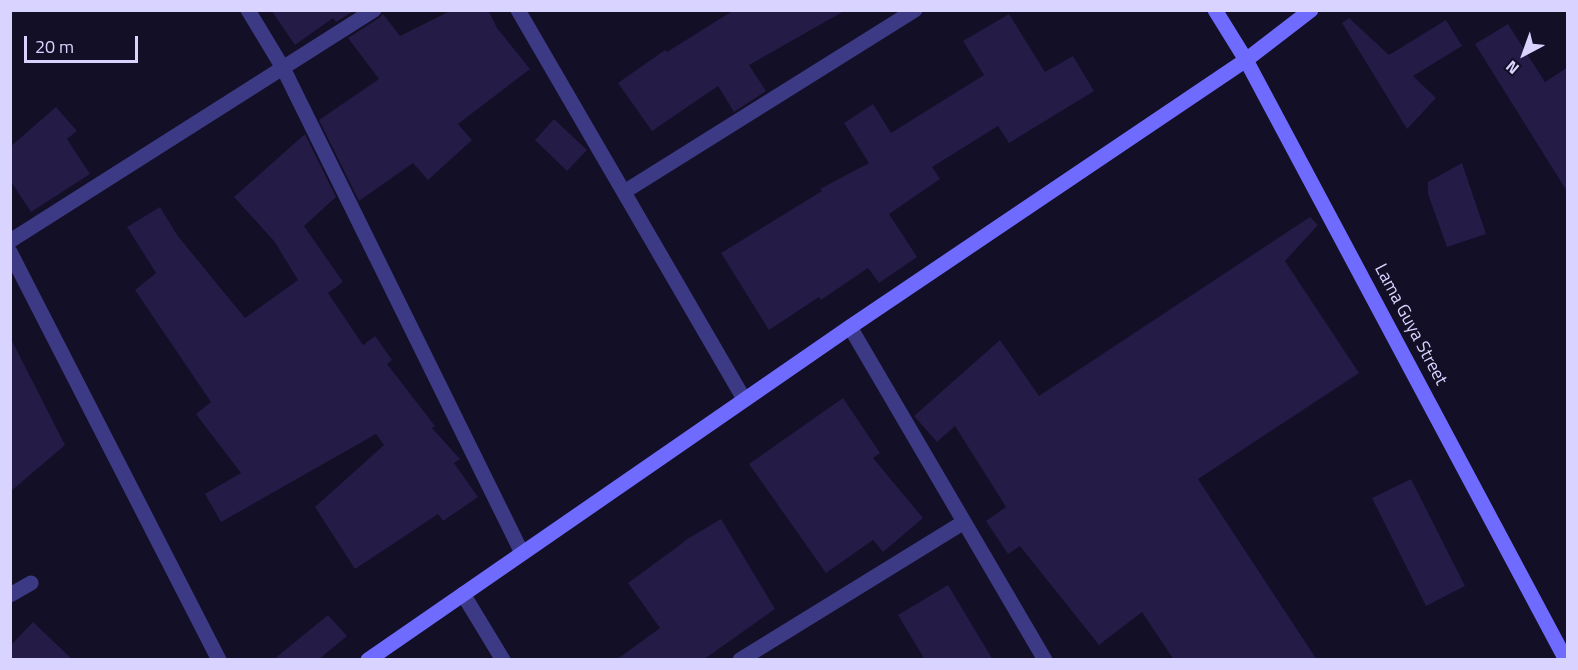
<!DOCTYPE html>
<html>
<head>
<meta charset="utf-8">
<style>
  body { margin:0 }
  #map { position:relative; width:1578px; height:670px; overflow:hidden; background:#130f26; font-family:"Titillium Web",sans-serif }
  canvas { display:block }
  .frame { position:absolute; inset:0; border:12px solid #d9d4ff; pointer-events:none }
  .north { position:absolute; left:1494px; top:24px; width:60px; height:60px; -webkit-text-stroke:4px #130f26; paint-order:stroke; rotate:221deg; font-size:16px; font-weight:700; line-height:24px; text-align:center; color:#d9d4ff }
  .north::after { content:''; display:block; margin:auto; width:21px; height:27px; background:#d9d4ff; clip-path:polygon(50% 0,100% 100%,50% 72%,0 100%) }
  .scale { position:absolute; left:24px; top:36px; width:114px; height:27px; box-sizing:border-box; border:3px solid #d9d4ff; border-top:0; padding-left:8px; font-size:18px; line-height:21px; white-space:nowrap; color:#d9d4ff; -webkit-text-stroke:4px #130f26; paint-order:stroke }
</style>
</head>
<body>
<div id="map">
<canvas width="1578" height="670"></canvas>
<div class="frame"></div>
<div class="north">N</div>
<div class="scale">20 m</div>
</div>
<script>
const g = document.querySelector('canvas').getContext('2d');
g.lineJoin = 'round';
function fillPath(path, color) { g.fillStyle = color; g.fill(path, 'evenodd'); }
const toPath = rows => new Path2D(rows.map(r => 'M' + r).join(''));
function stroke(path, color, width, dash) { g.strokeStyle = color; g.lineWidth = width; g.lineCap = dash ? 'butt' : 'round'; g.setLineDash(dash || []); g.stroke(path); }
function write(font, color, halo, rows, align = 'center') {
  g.font = font + ' "Titillium Web",sans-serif'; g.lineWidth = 6; g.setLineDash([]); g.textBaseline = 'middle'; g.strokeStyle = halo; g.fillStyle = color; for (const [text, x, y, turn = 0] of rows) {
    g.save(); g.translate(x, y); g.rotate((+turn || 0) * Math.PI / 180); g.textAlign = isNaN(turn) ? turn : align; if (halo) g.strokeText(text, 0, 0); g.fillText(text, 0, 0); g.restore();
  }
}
const building = toPath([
  [271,10,355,10,336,22,333,18,295,45],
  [452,10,488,10,497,28,530,69,458,124,472,140,428,180,413,163,359,201,319,120,379,79,348,38,379,18,383,14,400,36],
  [734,10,846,10,749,65,766,91,734,112,718,86,652,131,618,83,665,50,667,52],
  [1009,14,1045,72,1073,56,1094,91,1009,143,998,126,932,167,940,179,889,214,917,257,879,283,868,268,821,300,819,297,769,330,721,253,822,191,820,189,869,163,844,123,873,104,891,133,984,75,963,41],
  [1349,18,1389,55,1446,20,1462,46,1413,76,1436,98,1407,129,1342,23],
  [1508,24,1545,82,1568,67,1568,193,1475,44],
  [56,107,77,131,67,139,90,174,31,212,10,180,10,147],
  [554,119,587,150,567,171,535,140],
  [305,134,336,197,304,226,343,282,328,293,363,345,375,336,392,360,387,364,435,426,432,428,460,459,454,463,478,497,443,521,438,514,355,569,315,507,384,445,376,434,221,522,205,494,241,473,196,414,211,402,135,290,156,273,127,227,160,207,177,235,245,318,298,280,274,241,234,197],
  [1462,163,1486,234,1447,247,1428,194,1428,182],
  [1310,217,1318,225,1285,261,1359,373,1198,479,1317,660,1174,660,1142,612,1099,645,1020,546,1008,554,986,521,1006,507,955,426,937,442,914,416,1000,340,1039,396],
  [10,337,65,445,10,492],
  [843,398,880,453,873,458,923,518,883,552,873,540,826,573,749,464],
  [1411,479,1465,586,1426,606,1372,498],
  [721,519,775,609,703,660,616,660,660,628,628,583,684,542,684,541],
  [948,585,993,660,925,660,898,615],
  [328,615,347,636,318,660,273,660],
  [33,622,73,660,10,660,10,646]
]);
const street = toPath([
  [248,10,283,68,522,553],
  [518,10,744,399],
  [624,192,915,10],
  [10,241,374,10],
  [10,252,219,660],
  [850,327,1045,660],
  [463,594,503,660],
  [10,595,31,583],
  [740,660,964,522]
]);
const secondary = toPath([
  [1215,10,1246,60,1566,660],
  [368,660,850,327,1246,60,1311,10]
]);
const streetNames = [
  ["Lama Guya Street",1410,325,62]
];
fillPath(building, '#241b47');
stroke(street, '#3d3a85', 15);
stroke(secondary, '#6f6bff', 15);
write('18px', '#d9d4ff', '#130f26', streetNames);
</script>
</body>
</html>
